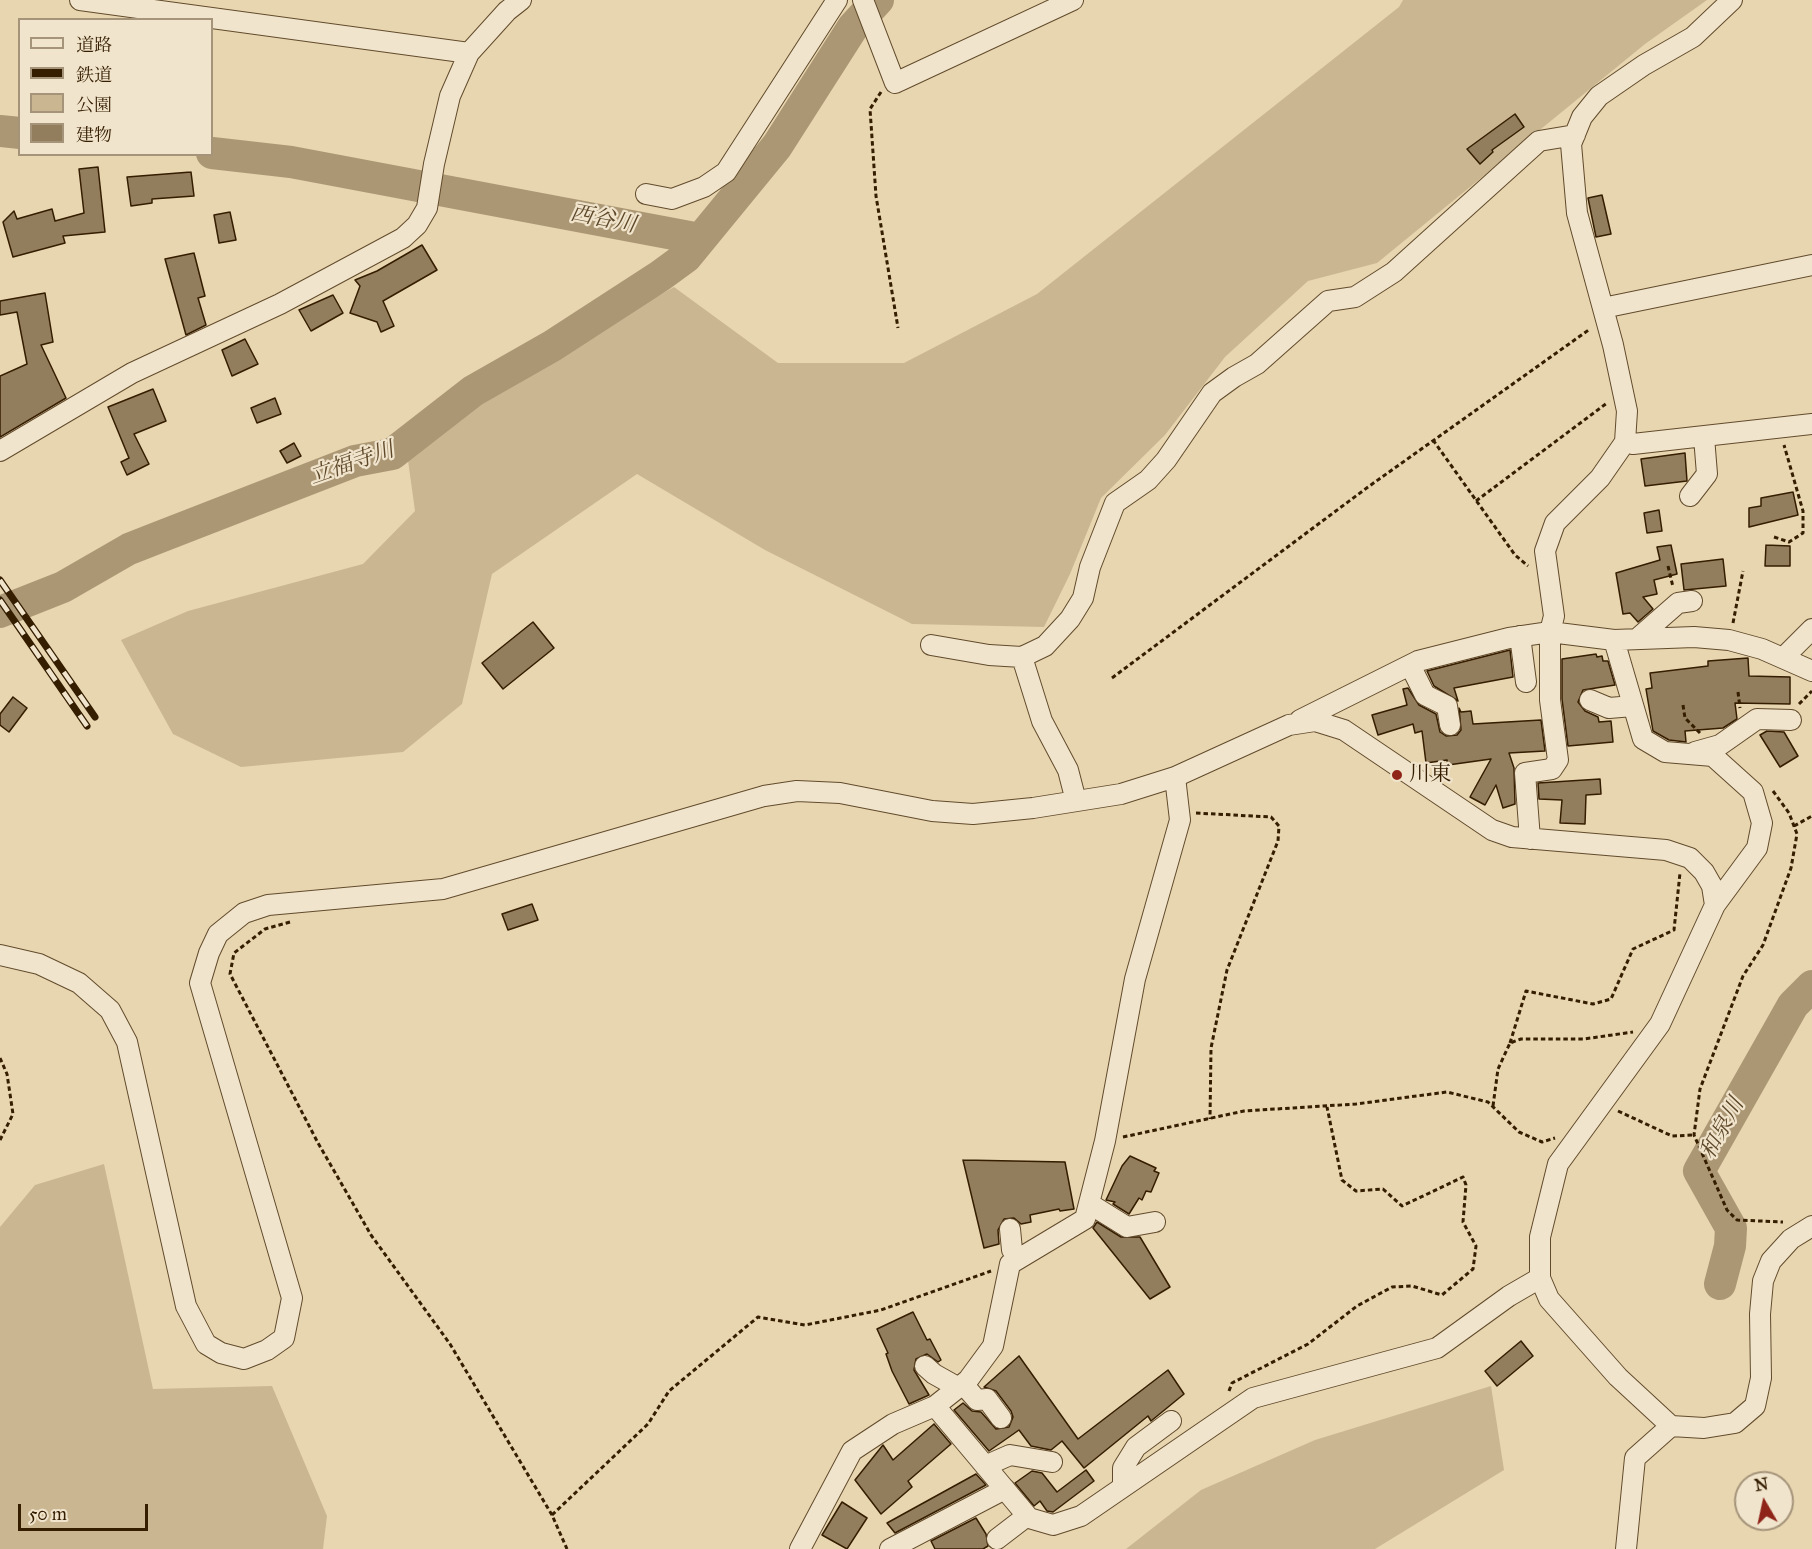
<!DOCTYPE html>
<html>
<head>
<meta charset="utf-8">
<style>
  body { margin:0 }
  #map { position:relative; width:1812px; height:1549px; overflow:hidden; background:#e8d6b0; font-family:"IM FELL Great Primer","Noto Serif JP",serif }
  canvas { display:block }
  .legend { position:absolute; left:18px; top:18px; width:195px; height:138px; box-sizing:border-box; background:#f0e4cc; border:2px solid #a5947a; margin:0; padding:8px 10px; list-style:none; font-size:18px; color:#351d00 }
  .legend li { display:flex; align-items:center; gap:12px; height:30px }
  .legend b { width:30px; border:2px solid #a5947a }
  .north { position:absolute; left:1734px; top:1471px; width:60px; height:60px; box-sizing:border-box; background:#f0e4cc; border:2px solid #a5947a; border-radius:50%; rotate:351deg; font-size:16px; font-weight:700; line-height:24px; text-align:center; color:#351d00 }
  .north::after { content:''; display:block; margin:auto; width:21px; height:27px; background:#8f2418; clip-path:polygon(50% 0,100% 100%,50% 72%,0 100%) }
  .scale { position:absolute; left:18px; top:1504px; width:130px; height:27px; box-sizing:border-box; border:3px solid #351d00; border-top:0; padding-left:8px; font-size:18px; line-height:21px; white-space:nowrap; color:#351d00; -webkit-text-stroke:4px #f0e4cc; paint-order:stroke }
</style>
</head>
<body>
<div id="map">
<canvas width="1812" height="1549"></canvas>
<ul class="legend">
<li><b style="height:8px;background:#f0e4cc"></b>道路</li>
<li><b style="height:8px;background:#351d00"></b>鉄道</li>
<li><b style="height:16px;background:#cab792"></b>公園</li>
<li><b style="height:16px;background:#927d5c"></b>建物</li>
</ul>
<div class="north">N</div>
<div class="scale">50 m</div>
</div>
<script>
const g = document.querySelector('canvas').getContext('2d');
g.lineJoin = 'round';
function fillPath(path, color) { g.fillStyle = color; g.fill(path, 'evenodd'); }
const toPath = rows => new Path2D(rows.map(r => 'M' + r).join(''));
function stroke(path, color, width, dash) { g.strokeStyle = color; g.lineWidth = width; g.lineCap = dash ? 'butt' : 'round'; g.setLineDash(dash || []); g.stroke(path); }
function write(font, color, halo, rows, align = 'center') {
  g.font = font + ' "IM FELL Great Primer","Noto Serif JP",serif'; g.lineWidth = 4.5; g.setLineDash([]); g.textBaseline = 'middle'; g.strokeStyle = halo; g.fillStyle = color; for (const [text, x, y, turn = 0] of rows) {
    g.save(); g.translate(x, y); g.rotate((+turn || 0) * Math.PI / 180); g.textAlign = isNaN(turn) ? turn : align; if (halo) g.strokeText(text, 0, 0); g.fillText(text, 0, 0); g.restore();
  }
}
const green = toPath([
  [1403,0,1707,0,1645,44,1377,263,1308,281,1225,357,1165,435,1101,498,1070,574,1044,627,912,624,765,550,637,474,492,574,462,704,403,752,241,767,173,734,121,640,188,611,363,564,415,511,406,446,483,394,674,287,778,363,904,363,1037,294,1399,7],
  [104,1164,153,1389,272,1386,327,1516,323,1549,0,1549,0,1227,35,1185],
  [1491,1386,1504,1470,1375,1549,1126,1549,1201,1490,1315,1440]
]);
const river = toPath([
  [0,131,20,133],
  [212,153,291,162,700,239],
  [0,612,63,587,129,549,157,538,355,461,392,454,473,391,552,346,660,276,686,257,777,146,853,27,878,0],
  [1720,1284,1730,1246,1731,1228,1699,1171,1793,1005,1812,986]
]);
const building = toPath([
  [1515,114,1524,127,1492,150,1493,152,1480,164,1467,149,1515,114],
  [98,167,105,232,63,236,65,243,13,257,3,222,14,211,17,219,52,209,55,221,84,213,79,169,98,167],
  [191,172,194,196,152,199,152,203,131,206,127,177,191,172],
  [1602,195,1611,234,1596,237,1588,198,1602,195],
  [230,212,236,240,219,243,214,215,230,212],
  [422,245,437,270,383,301,394,326,381,332,377,322,350,313,360,286,355,280,377,271,422,245],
  [194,253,205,296,198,298,206,325,186,335,165,259,194,253],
  [45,293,53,342,41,345,66,398,0,437,0,376,27,364,17,312,0,315,0,301,45,293],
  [333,295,343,313,311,331,299,310,333,295],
  [245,339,258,364,232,376,222,350,245,339],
  [153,389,166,421,134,434,149,464,127,475,121,462,129,458,108,407,153,389],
  [275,398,281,414,257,423,251,408,275,398],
  [294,443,301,456,287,463,280,451,294,443],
  [1685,453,1687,481,1645,486,1641,459,1685,453],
  [1793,492,1798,515,1749,527,1749,508,1761,506,1761,498,1793,492],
  [1659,510,1662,531,1647,533,1644,513,1659,510],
  [1671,545,1677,574,1654,580,1657,594,1643,597,1653,609,1638,622,1630,613,1623,614,1616,573,1660,560,1657,547,1671,545],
  [1766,545,1790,546,1790,566,1765,566,1766,545],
  [1723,559,1726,586,1684,590,1681,564,1723,559],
  [533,622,554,648,503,689,482,663,533,622],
  [1510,650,1513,677,1454,688,1458,701,1434,686,1427,671,1510,650],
  [1596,654,1597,657,1602,656,1603,661,1608,661,1615,685,1583,690,1578,702,1585,711,1598,717,1599,722,1611,721,1613,742,1568,746,1562,699,1562,659,1596,654],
  [1748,658,1749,676,1790,677,1790,704,1735,703,1737,719,1723,728,1685,731,1686,742,1669,740,1653,731,1646,689,1652,688,1650,673,1708,666,1708,661,1748,658],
  [1408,688,1419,705,1436,714,1440,732,1446,736,1457,735,1461,730,1459,708,1461,712,1471,711,1473,724,1541,720,1545,751,1509,753,1514,768,1515,804,1503,808,1496,785,1485,805,1470,797,1491,759,1448,765,1447,760,1426,763,1422,731,1415,733,1413,724,1378,735,1372,715,1407,705,1403,689,1408,688],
  [13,697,27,708,9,732,0,725,0,714,13,697],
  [1767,731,1784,732,1798,756,1780,767,1760,735,1767,731],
  [1600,779,1601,794,1586,795,1585,824,1560,823,1562,800,1539,799,1538,783,1600,779],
  [532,904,538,920,508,930,502,914,532,904],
  [1130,1156,1156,1168,1154,1171,1159,1173,1151,1192,1146,1191,1142,1200,1139,1198,1129,1214,1113,1204,1115,1202,1106,1200,1122,1166,1130,1156],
  [963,1160,1065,1162,1074,1209,1060,1211,1059,1209,1030,1215,1031,1222,1021,1224,1014,1218,1004,1219,998,1230,999,1244,984,1248,963,1160],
  [1097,1222,1121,1237,1140,1237,1170,1287,1150,1299,1093,1228,1097,1222],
  [913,1312,927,1340,930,1339,941,1360,938,1362,927,1354,916,1359,914,1370,929,1395,909,1404,892,1371,886,1354,888,1353,877,1329,913,1312],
  [1521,1341,1533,1356,1497,1386,1485,1371,1521,1341],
  [1019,1356,1078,1439,1168,1370,1184,1394,1151,1421,1148,1416,1084,1468,1062,1441,1051,1450,1031,1446,1019,1430,989,1451,954,1410,963,1403,972,1411,981,1412,996,1429,1009,1427,1013,1417,1011,1411,996,1391,984,1387,1019,1356],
  [934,1424,951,1444,908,1481,912,1487,881,1514,855,1480,883,1445,893,1460,934,1424],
  [1086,1470,1094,1481,1053,1512,1047,1511,1040,1501,1034,1506,1015,1483,1032,1471,1042,1473,1057,1492,1086,1470],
  [976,1474,986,1485,895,1533,887,1523,976,1474],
  [842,1502,867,1518,847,1549,822,1535,842,1502],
  [976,1518,986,1534,988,1546,983,1549,935,1549,931,1541,976,1518]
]);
const path = toPath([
  [881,92,870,109,876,196,898,328],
  [1433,440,1515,555,1528,566],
  [1476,501,1607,403],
  [1774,537,1789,542,1803,533,1803,511,1784,445],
  [1668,566,1673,587],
  [1733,623,1743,571],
  [1112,678,1368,487,1590,329],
  [1738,692,1740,708],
  [1799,704,1812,691],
  [1683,705,1685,718,1700,733],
  [1773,791,1789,813,1797,834,1791,868,1763,945,1743,976,1700,1089,1694,1135,1727,1210,1737,1220,1783,1222],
  [1196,813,1271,817,1279,826,1278,841,1227,970,1211,1048,1210,1119],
  [1794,826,1812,816],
  [290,922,265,929,234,953,230,974,318,1143,371,1235,450,1344,552,1515,567,1549],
  [1510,1043,1526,991,1593,1004,1611,999,1633,949,1674,930,1680,873],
  [0,1058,7,1074,13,1114,0,1140],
  [1493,1106,1498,1069,1510,1043,1521,1039,1584,1039,1633,1032],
  [1618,1111,1672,1136,1694,1135],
  [1123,1137,1244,1111,1356,1104,1447,1092,1488,1102,1519,1132,1542,1142,1555,1138],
  [1229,1391,1232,1383,1308,1344,1357,1306,1392,1287,1412,1286,1442,1295,1473,1269,1476,1246,1463,1222,1466,1185,1463,1177,1402,1206,1383,1189,1356,1191,1342,1180,1327,1107],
  [552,1515,648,1424,669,1391,758,1317,805,1325,881,1310,991,1271]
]);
const minor = toPath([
  [80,0,469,53],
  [863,0,895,83,1073,0],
  [646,194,672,199,704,187,726,172,837,0],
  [1603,308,1812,265],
  [1625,442,1633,444,1812,424],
  [0,451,132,373,280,304,403,238,417,225,427,208,434,164,450,96,469,53,507,11,521,0],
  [1690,496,1707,474,1704,437],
  [1520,636,1526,682],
  [1638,638,1678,603,1692,601],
  [1614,640,1694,637,1729,640,1762,649,1812,671],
  [931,645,989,655,1022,657],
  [1784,657,1812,629],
  [1410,665,1425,695,1447,706,1450,725],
  [1590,700,1609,708,1633,706],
  [1300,720,1418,661,1509,638,1550,632,1614,640,1643,739,1665,752,1713,756,1753,792,1762,823,1757,848,1715,905],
  [1695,752,1720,745,1757,719,1791,720],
  [1076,801,1068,770,1042,721,1022,657,1045,646,1070,619,1083,598,1090,567,1115,503,1148,480,1166,460,1212,393,1234,377,1257,364,1328,301,1355,297,1394,272,1539,141,1575,135],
  [1530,839,1525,773,1552,769,1558,760,1550,700,1550,632,1554,616,1545,551,1555,523,1600,478,1625,442,1627,411,1613,345,1577,213,1571,144,1582,117,1599,96,1644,65,1693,37,1732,0],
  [0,955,39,964,79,983,110,1010,127,1042,186,1306,206,1344,221,1353,244,1359,267,1350,284,1338,292,1298,200,983,209,953,218,934,244,913,268,905,443,889,764,796,797,791,840,793,932,811,973,814,1033,808,1121,794,1175,777,1289,725,1315,721,1344,730,1492,830,1512,837,1666,850,1690,858,1704,872,1712,886,1715,905,1660,1024,1558,1164,1540,1237,1540,1278,1549,1299,1618,1377,1671,1426,1704,1428,1735,1423,1755,1406,1761,1378,1760,1314,1763,1281,1771,1261,1791,1239,1812,1226],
  [1090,1204,1127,1227,1155,1222],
  [1010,1229,1012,1250,1019,1258],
  [925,1366,934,1374,959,1388],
  [963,1384,977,1400,987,1399,1001,1418],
  [935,1406,1029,1518,1053,1525,1081,1516,1253,1398,1437,1348,1509,1296,1540,1278],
  [985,1466,1010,1455,1052,1462],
  [1123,1486,1123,1468,1136,1447,1171,1421],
  [997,1539,1027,1516],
  [800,1549,852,1451,893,1424,935,1406,968,1380,993,1346,1010,1264,1085,1219,1105,1141,1135,979,1180,820,1175,777],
  [890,1549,1005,1489],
  [1626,1549,1635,1458,1671,1426]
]);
const rail = toPath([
  [0,580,95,717],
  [0,600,87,726]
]);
const markers = [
  [1397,775,6,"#8f2418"]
];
const poiNames = [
  ["川東",1409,775]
];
const waterNames = [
  ["西谷川",603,220,11],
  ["立福寺川",352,464,-19],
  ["和泉川",1723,1129,-61]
];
fillPath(green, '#cab792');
stroke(river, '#ab9774', 32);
fillPath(building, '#927d5c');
stroke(building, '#351d00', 1.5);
stroke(minor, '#624b2c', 22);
stroke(path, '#351d00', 3, [4.5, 3]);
stroke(minor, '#f0e4cc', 20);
stroke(rail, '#351d00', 7);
stroke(rail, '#f0e4cc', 4.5, [14]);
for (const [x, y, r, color] of markers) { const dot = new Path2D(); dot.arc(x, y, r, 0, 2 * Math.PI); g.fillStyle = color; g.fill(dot); stroke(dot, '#f0e4cc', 2); }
write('21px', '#351d00', '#f0e4cc', poiNames, 'left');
write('italic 22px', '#5e4829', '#f0e4cc', waterNames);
</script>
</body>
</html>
